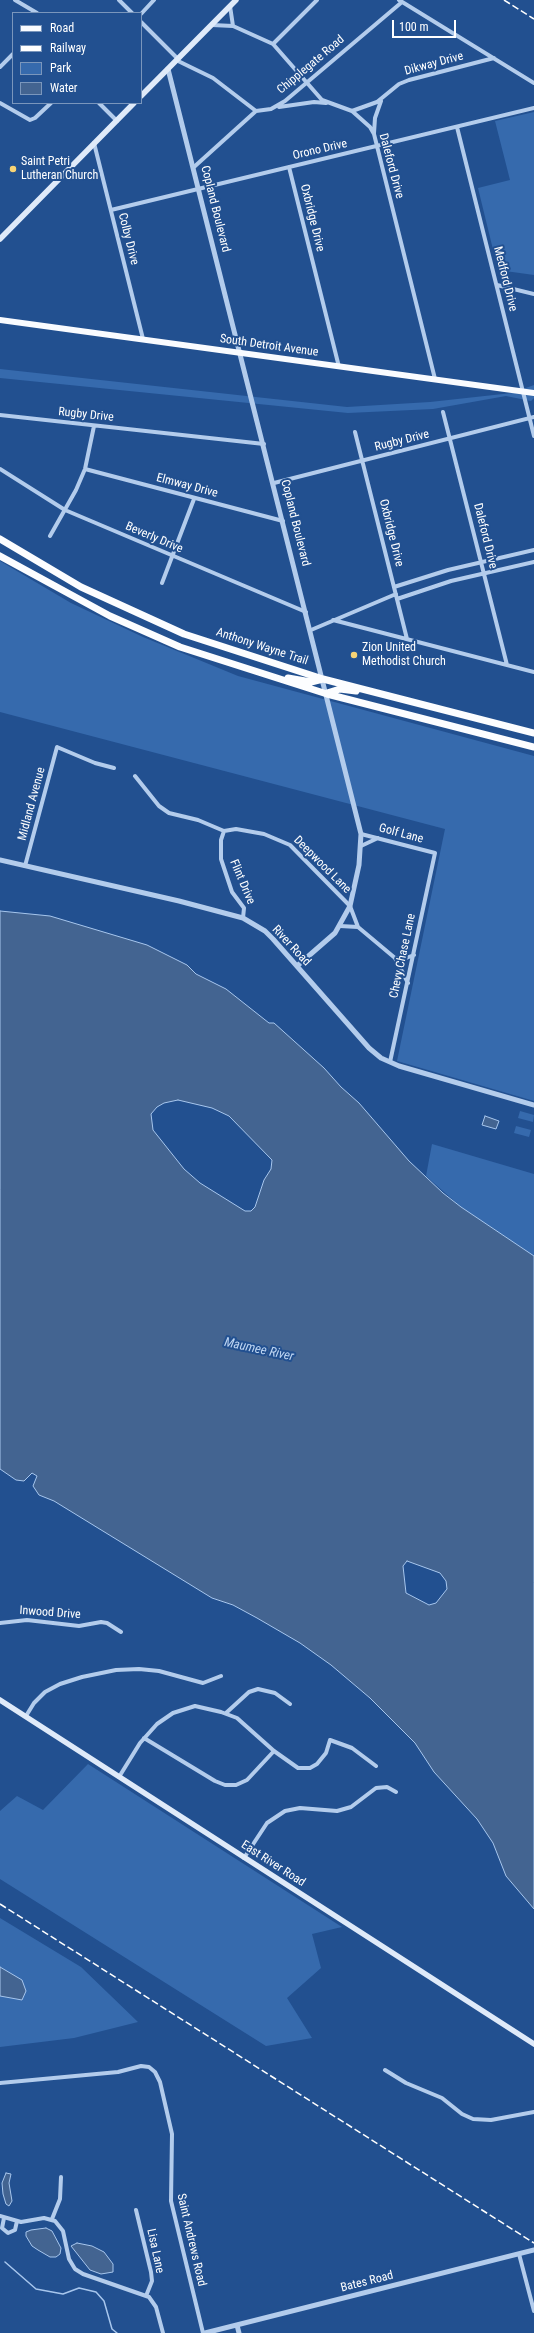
<!DOCTYPE html>
<html>
<head>
<meta charset="utf-8">
<style>
  body { margin:0 }
  #map { position:relative; width:534px; height:2333px; overflow:hidden; background:#225090; font-family:"Roboto Condensed",sans-serif }
  canvas { display:block }
  .legend { position:absolute; left:12px; top:12px; width:130px; height:92px; box-sizing:border-box; background:#225090; border:1px solid #7a96bc; margin:0; padding:5px 7px; list-style:none; font-size:12px; color:#fff }
  .legend li { display:flex; align-items:center; gap:8px; height:20px }
  .legend b { width:20px; border:1px solid #7a96bc }
  .scale { position:absolute; left:392px; top:20px; width:64px; height:18px; box-sizing:border-box; border:2px solid #fff; border-top:0; padding-left:5px; font-size:12px; line-height:14px; white-space:nowrap; color:#fff; -webkit-text-stroke:3px #225090; paint-order:stroke }
</style>
</head>
<body>
<div id="map">
<canvas width="534" height="2333"></canvas>
<ul class="legend">
<li><b style="height:5px;background:#f9fbff"></b>Road</li>
<li><b style="height:5px;background:#fff"></b>Railway</li>
<li><b style="height:11px;background:#366aad"></b>Park</li>
<li><b style="height:11px;background:#436491"></b>Water</li>
</ul>
<div class="scale">100 m</div>
</div>
<script>
const g = document.querySelector('canvas').getContext('2d');
g.lineJoin = 'round';
function fillPath(path, color) { g.fillStyle = color; g.fill(path, 'evenodd'); }
const toPath = rows => new Path2D(rows.map(r => 'M' + r).join(''));
function stroke(path, color, width, dash) { g.strokeStyle = color; g.lineWidth = width; g.lineCap = dash ? 'butt' : 'round'; g.setLineDash(dash || []); g.stroke(path); }
function write(font, color, halo, rows, align = 'center') {
  g.font = font + ' "Roboto Condensed",sans-serif'; g.lineWidth = 4; g.setLineDash([]); g.textBaseline = 'middle'; g.strokeStyle = halo; g.fillStyle = color; for (const [text, x, y, turn = 0] of rows) {
    g.save(); g.translate(x, y); g.rotate((+turn || 0) * Math.PI / 180); g.textAlign = isNaN(turn) ? turn : align; if (halo) g.strokeText(text, 0, 0); g.fillText(text, 0, 0); g.restore();
  }
}
const green = toPath([
  [534,112,534,275,498,270,478,188,510,180,495,121],
  [0,369,347,407,430,402,512,393,534,385,534,398,531,401,506,396,433,409,348,413,0,378],
  [0,561,71,603,143,637,238,676,534,756,534,1101,397,1061,445,829,0,712],
  [520,1111,534,1115,533,1122,518,1118],
  [516,1126,531,1130,529,1137,514,1133],
  [432,1144,534,1174,534,1256,461,1207,426,1176],
  [88,1764,342,1927,312,1934,321,1968,287,1998,312,2038,266,2046,0,1879,0,1811,17,1796,43,1810],
  [0,1918,81,1967,138,2022,74,2038,0,2047]
]);
const water = toPath([
  [0,911,50,916,147,945,187,965,196,974,226,989,269,1023,274,1023,324,1068,341,1087,359,1103,409,1161,443,1193,461,1207,534,1256,534,1909,506,1876,493,1843,477,1819,434,1772,415,1743,370,1698,331,1665,300,1643,257,1618,233,1605,212,1598,54,1501,39,1495,33,1486,37,1476,32,1473,24,1481,16,1480,0,1469,0,911],
  [178,1100,212,1108,229,1116,272,1160,271,1169,264,1180,255,1207,251,1211,245,1211,200,1183,184,1169,153,1130,151,1114,157,1107,164,1103,178,1100],
  [407,1561,440,1573,446,1581,447,1589,436,1603,429,1605,406,1593,403,1566,407,1561],
  [485,1116,499,1121,496,1129,482,1125,485,1116],
  [0,1967,22,1980,26,1991,22,2000,0,1996,0,1967],
  [6,2173,11,2174,9,2183,12,2201,9,2206,6,2204,3,2194,2,2183,6,2173],
  [46,2228,52,2231,61,2248,60,2254,56,2257,50,2257,38,2250,32,2246,26,2236,26,2232,31,2230,46,2228],
  [77,2243,92,2246,104,2252,113,2264,113,2272,101,2274,90,2270,71,2246,77,2243]
]);
const stream = toPath([
  [5,2262,36,2289,63,2294,79,2288,96,2292,104,2301,112,2329,117,2333]
]);
const minor = toPath([
  [15,0,37,13],
  [119,0,132,13],
  [399,0,534,83],
  [230,6,233,26],
  [141,14,154,0],
  [141,22,178,59],
  [212,25,233,26,273,44,322,100,352,111,370,127,374,134,435,379],
  [273,44,317,0],
  [176,60,213,78,256,111],
  [0,67,13,54],
  [0,103,30,120,35,118,51,103],
  [99,103,117,121],
  [279,107,314,102,326,103],
  [352,111,377,102,399,84,409,80,494,58],
  [457,127,534,436],
  [374,133,375,118,381,101],
  [94,143,143,339],
  [194,167,256,111,271,109,285,101,402,2],
  [289,167,339,367],
  [111,210,534,108],
  [497,285,534,294],
  [443,412,507,665],
  [0,415,264,444],
  [355,432,407,639],
  [0,469,65,510,306,612],
  [85,469,283,521],
  [274,483,534,417],
  [50,536,76,490,85,469,94,426],
  [162,583,194,499],
  [394,587,448,570,534,550],
  [397,599,451,581,534,562],
  [333,620,534,672],
  [311,630,396,594],
  [135,776,159,806,169,813,198,820,224,831,236,829,264,834,290,845,350,906,358,927,395,958,408,983],
  [224,831,221,840,221,859,232,892,244,908,243,918],
  [361,834,435,853,390,1062],
  [361,846,378,838],
  [25,866,57,747,95,763,114,768],
  [340,926,358,927],
  [395,958,406,958,414,955],
  [0,1623,27,1620,79,1626,101,1622,107,1623,121,1632],
  [226,1713,249,1692,258,1689,275,1693,290,1704],
  [26,1716,34,1703,45,1692,60,1684,82,1677,116,1670,139,1669,159,1671,203,1683,221,1676],
  [144,1738,215,1781,225,1785,236,1785,247,1780,274,1751],
  [119,1777,140,1743,157,1724,173,1713,195,1706,221,1712,237,1718,274,1751,298,1768,310,1768,317,1764,326,1753,330,1740,352,1748,376,1766],
  [244,1858,267,1823,285,1811,300,1808,337,1811,351,1807,376,1788,387,1787,396,1792],
  [385,2070,406,2083,442,2098,462,2114,473,2119,491,2120,534,2112],
  [0,2083,118,2072,141,2066,149,2067,155,2072,160,2082,172,2134,171,2201,203,2333],
  [136,2210,151,2272,152,2281,146,2296],
  [0,2216,21,2222,44,2218,55,2221,63,2231,69,2259,75,2269,83,2274,149,2297,156,2307,163,2333],
  [4,2218,2,2228,8,2233,15,2230,17,2221],
  [52,2219,60,2199,61,2177],
  [519,2254,534,2311]
]);
const tertiary = toPath([
  [168,69,361,834,359,865,350,906,335,933,297,966],
  [0,860,179,901,243,918,265,931,273,939,369,1048,381,1058,399,1066,534,1105],
  [237,2325,239,2333],
  [205,2333,534,2250]
]);
const secondary = toPath([
  [141,96,236,0],
  [0,239,134,103],
  [0,1700,534,2044]
]);
const primary = toPath([
  [0,320,534,393]
]);
const trunk = toPath([
  [0,539,81,587,184,634,323,679,534,733],
  [0,556,110,616,180,647,327,694,534,747],
  [288,678,311,682,323,679],
  [327,693,340,689,356,691]
]);
const rail = toPath([
  [504,0,534,19],
  [0,1904,534,2243]
]);
const markers = [
  [13,169,4,"#f8d475"],
  [354,655,4,"#f8d475"]
];
const streetNames = [
  ["Dikway Drive",434,64,-15],
  ["Chipplegate Road",311,65,-40],
  ["Orono Drive",320,150,-13],
  ["Daleford Drive",391,166,75],
  ["Copland Boulevard",215,209,76],
  ["Oxbridge Drive",312,218,76],
  ["Colby Drive",128,239,76],
  ["Medford Drive",505,279,76],
  ["South Detroit Avenue",269,346,8],
  ["Rugby Drive",86,415,6],
  ["Rugby Drive",402,441,-14],
  ["Elmway Drive",187,486,15],
  ["Copland Boulevard",295,523,76],
  ["Oxbridge Drive",391,533,76],
  ["Daleford Drive",485,536,76],
  ["Beverly Drive",154,538,23],
  ["Anthony Wayne Trail",262,647,18],
  ["Midland Avenue",32,804,-75],
  ["Golf Lane",401,834,15],
  ["Deepwood Lane",322,865,45],
  ["Flint Drive",242,882,67],
  ["River Road",291,946,47],
  ["Chevy Chase Lane",403,956,-78],
  ["Inwood Drive",50,1613,4],
  ["East River Road",273,1864,33],
  ["Saint Andrews Road",191,2240,77],
  ["Lisa Lane",155,2251,78],
  ["Bates Road",367,2282,-14]
];
const poiNames = [
  ["Saint Petri",21,162],
  ["Lutheran Church",21,176],
  ["Zion United",362,648],
  ["Methodist Church",362,662]
];
const waterNames = [
  ["Maumee River",259,1350,12]
];
fillPath(green, '#366aad');
fillPath(water, '#436491');
stroke(water, '#a7c6ed', 1);
stroke(stream, '#a7c6ed', 1.5);
stroke(minor, '#b3ccec', 4);
stroke(tertiary, '#b3ccec', 5);
stroke(secondary, '#dfeaf9', 5.5);
stroke(primary, '#f9fbff', 6);
stroke(trunk, '#fcfdff', 7);
stroke(rail, '#fff', 1.5, [7, 3]);
for (const [x, y, r, color] of markers) { const dot = new Path2D(); dot.arc(x, y, r, 0, 2 * Math.PI); g.fillStyle = color; g.fill(dot); stroke(dot, '#225090', 1.5); }
write('12px', '#fff', '#225090', streetNames);
write('12px', '#fff', '#225090', poiNames, 'left');
write('italic 13px', '#bfd6f3', '#225090', waterNames);
</script>
</body>
</html>
